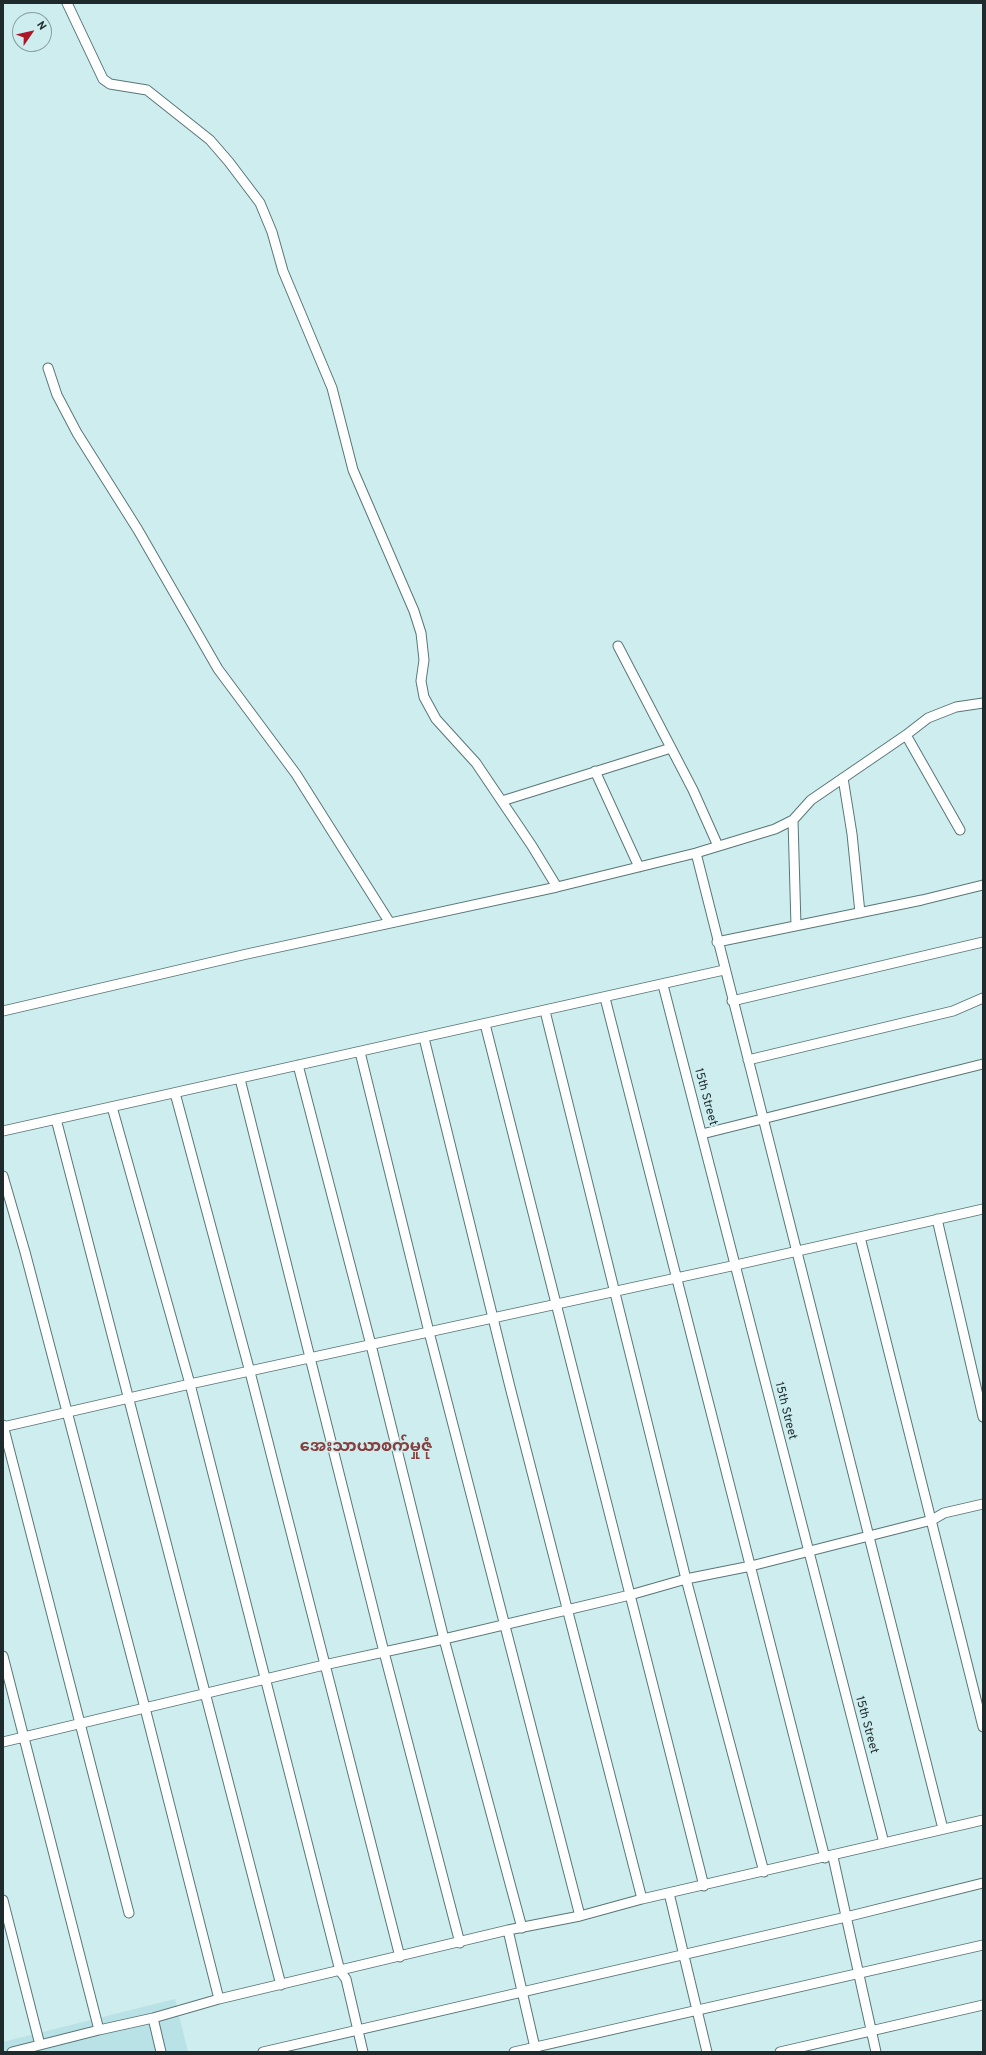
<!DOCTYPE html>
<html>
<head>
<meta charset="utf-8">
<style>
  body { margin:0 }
  #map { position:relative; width:986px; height:2055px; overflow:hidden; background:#cdedef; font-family:Overpass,sans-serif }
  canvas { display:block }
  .frame { position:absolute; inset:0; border:4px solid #1e2a2b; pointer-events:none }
  .north { position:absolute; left:12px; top:12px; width:40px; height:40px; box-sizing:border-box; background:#cdedef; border:1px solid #879fa1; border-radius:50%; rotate:56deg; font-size:11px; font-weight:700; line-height:16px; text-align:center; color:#1e2a2b }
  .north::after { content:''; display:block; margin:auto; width:14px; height:18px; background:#ab1629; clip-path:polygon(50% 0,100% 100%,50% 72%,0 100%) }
</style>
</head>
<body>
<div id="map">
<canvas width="986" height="2055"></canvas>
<div class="frame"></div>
<div class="north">N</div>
</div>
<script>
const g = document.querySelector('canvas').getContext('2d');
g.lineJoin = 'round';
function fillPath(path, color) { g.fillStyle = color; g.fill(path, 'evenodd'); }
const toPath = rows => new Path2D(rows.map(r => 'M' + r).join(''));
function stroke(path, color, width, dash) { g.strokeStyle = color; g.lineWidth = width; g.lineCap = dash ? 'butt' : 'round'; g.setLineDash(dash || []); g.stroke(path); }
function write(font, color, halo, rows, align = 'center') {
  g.font = font + ' Overpass,"Noto Sans Myanmar",sans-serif'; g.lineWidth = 3.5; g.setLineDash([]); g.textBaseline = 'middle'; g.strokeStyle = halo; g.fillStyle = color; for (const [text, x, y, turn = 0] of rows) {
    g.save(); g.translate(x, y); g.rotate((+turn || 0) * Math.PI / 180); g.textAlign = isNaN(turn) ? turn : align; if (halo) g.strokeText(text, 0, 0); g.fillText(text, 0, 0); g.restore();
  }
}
const built = toPath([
  [175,1999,188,2052,3,2052,3,2042]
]);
const minor = toPath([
  [67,3,103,79,110,84,147,90,210,140,229,162,260,203,272,232,283,271,332,388,353,470,414,611,421,633,424,660,421,681,424,697,436,719,476,763,532,846,557,887],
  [48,368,57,395,77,433,138,530,218,669,296,774,390,923],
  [618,646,693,790,718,846],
  [906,735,960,830],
  [595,771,639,867],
  [843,778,852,834,860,913],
  [502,801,671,748],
  [793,820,796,926],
  [696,853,943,1829],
  [717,942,922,900,983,885],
  [663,985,884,1843],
  [605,998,825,1858],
  [732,1001,983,942],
  [3,1011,247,954,557,887,696,853,775,829,793,820,811,800,906,735,928,718,956,707,983,703],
  [545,1011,686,1579,764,1872],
  [485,1024,704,1886],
  [424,1038,510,1387,642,1899],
  [360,1052,429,1332,580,1916],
  [748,1060,953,1011,983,998],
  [298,1065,371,1345,444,1639,522,1928],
  [240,1079,384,1652,460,1943],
  [175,1093,250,1372,400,1957],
  [112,1107,190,1384,340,1971,346,1979,363,2052],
  [56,1119,281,1985],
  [3,1131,724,970],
  [702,1134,983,1064],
  [3,1176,25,1252,145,1708,219,1999],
  [937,1219,983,1417],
  [860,1237,983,1727],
  [3,1425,129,1913],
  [3,1427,190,1384,736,1265,983,1209],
  [3,1656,99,2030],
  [3,1742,324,1665,444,1639,630,1595,686,1579,751,1566,932,1520,944,1513,983,1504],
  [833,1857,876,2052],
  [669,1893,707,2052],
  [3,1900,40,2045],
  [508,1930,536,2052],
  [153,2018,161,2052],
  [12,2052,99,2030,153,2018,219,1999,508,1930,580,1916,642,1899,983,1820],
  [263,2052,846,1917,983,1883],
  [514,2052,983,1945],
  [780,2052,983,2005]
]);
const streetNames = [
  ["15th Street",705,1097,75],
  ["15th Street",785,1411,76],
  ["15th Street",866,1725,75]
];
const districtNames = [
  ["အေးသာယာစက်မှုဇုံ",366,1448]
];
fillPath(built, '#b8e2e5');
stroke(minor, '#597678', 11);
stroke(minor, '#fff', 9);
write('12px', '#1e2a2b', '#cdedef', streetNames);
write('bold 16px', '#873e3d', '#cdedef', districtNames);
</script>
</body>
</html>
